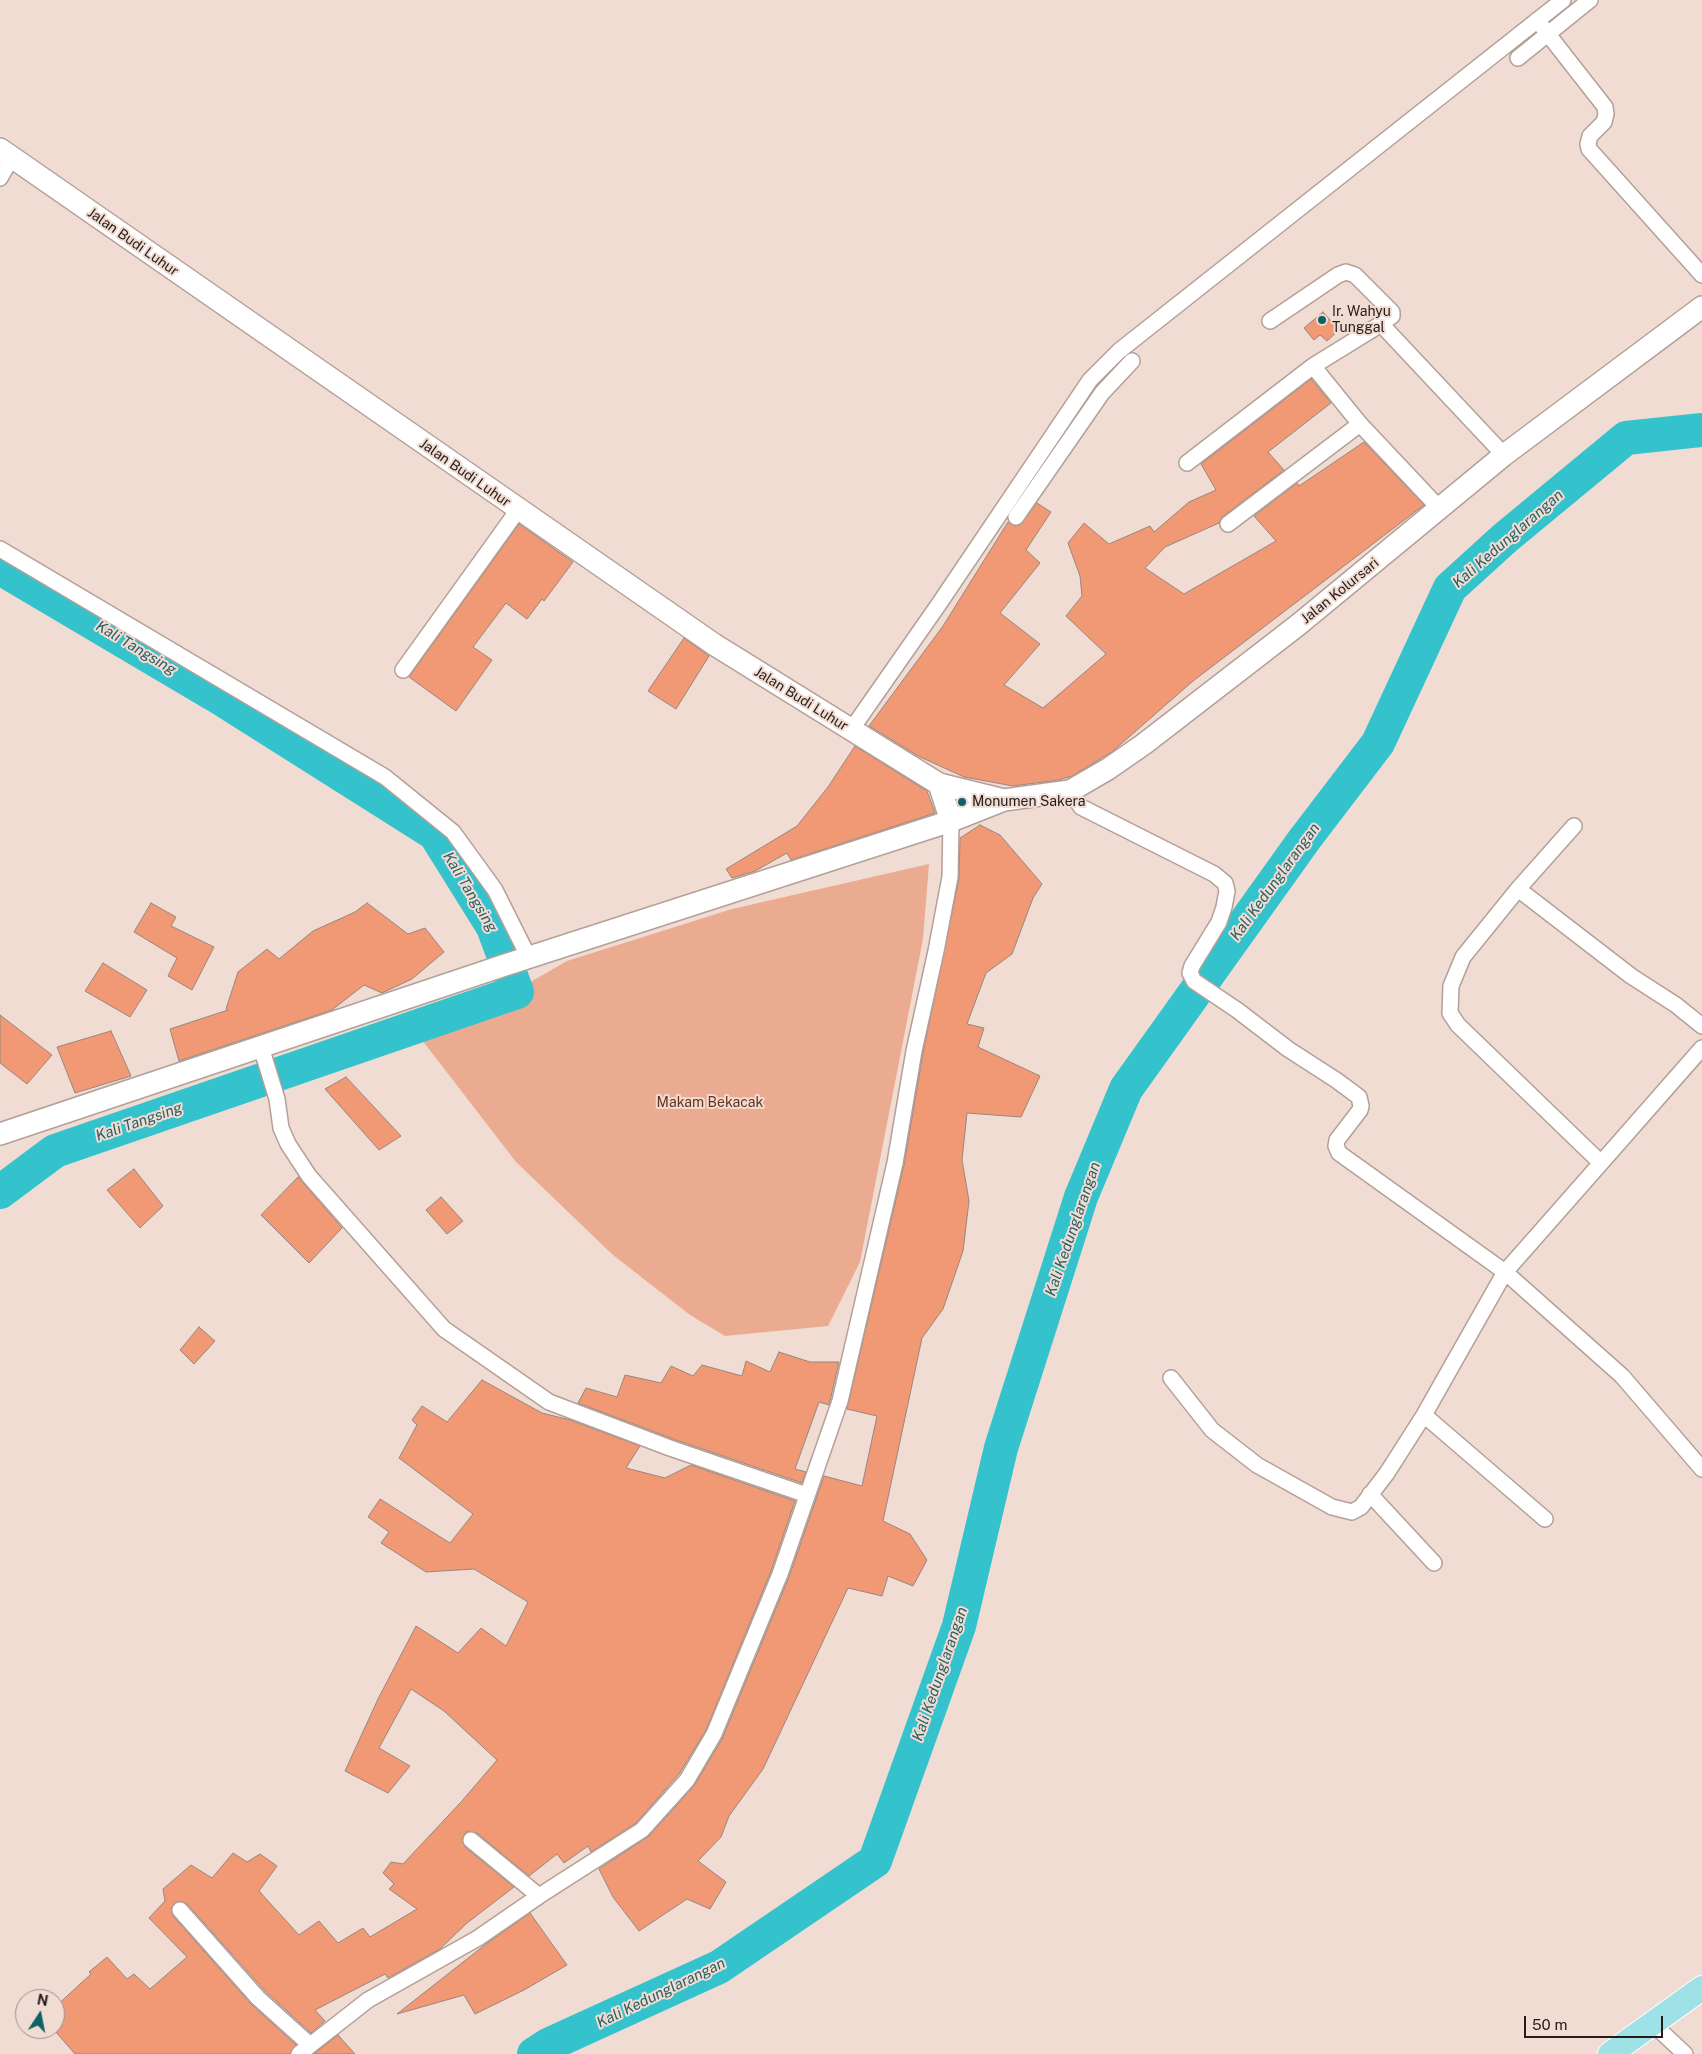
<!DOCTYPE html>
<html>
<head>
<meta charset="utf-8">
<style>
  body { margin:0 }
  #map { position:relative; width:1702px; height:2054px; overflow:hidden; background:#f1dcd4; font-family:"Public Sans",sans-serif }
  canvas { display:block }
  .north { position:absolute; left:15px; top:1989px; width:50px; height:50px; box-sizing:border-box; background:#f1dcd4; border:1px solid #9f8f89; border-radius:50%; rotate:11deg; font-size:14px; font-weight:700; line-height:20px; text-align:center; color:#231c19 }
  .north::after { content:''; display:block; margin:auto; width:18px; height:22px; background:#106166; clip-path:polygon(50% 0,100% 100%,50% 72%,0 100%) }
  .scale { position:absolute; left:1524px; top:2016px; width:139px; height:22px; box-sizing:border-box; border:2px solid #231c19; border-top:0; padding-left:6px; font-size:15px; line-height:18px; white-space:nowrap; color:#231c19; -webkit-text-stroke:4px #f1dcd4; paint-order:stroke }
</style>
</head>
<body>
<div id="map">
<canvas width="1702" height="2054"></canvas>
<div class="north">N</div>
<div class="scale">50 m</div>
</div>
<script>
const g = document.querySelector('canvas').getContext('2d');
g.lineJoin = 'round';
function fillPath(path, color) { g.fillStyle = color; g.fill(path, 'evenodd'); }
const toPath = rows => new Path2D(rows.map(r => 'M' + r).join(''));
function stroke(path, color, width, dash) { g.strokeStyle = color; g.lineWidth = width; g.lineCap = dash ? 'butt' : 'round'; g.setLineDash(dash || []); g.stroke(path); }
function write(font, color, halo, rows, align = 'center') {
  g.font = font + ' "Public Sans",sans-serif'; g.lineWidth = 4; g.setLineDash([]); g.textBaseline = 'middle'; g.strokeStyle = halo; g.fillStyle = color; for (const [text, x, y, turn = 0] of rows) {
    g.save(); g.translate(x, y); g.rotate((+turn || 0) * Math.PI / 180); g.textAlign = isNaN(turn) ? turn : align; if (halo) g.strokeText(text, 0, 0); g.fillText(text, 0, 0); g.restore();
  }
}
const green = toPath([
  [929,864,923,939,860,1262,828,1326,725,1336,690,1315,613,1255,516,1162,412,1027,511,993,567,961,732,909]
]);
const river = toPath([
  [0,568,215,695,435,834,493,927,517,992,55,1151,0,1192],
  [534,2054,548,2045,719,1967,875,1861,959,1626,1001,1448,1081,1197,1126,1089,1304,840,1378,743,1450,588,1505,538,1626,438,1702,430]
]);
const building = toPath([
  [1323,312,1339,330,1327,341,1320,335,1314,340,1304,328,1323,312],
  [1311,379,1331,403,1268,452,1284,470,1222,517,1219,523,1165,547,1145,568,1184,594,1276,541,1254,516,1297,483,1299,486,1364,442,1424,505,1193,681,1113,751,1072,776,1059,780,1013,786,964,777,918,756,869,726,943,626,1008,522,1015,526,1020,525,1037,503,1051,512,1026,550,1040,563,1000,613,1040,644,1004,685,1043,708,1106,654,1066,616,1082,596,1080,576,1068,543,1084,523,1109,544,1150,526,1154,532,1189,502,1216,490,1201,464,1311,379],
  [519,524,573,562,544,601,542,599,527,619,506,603,473,647,492,660,456,711,409,677,519,524],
  [684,638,709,656,676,709,648,691,684,638],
  [855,746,927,791,935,813,791,860,787,853,755,871,732,878,726,869,797,826,828,787,855,746],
  [980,825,1000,835,1042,884,1033,898,1012,954,986,973,967,1024,984,1028,978,1047,1040,1076,1021,1117,967,1113,962,1160,969,1201,963,1251,943,1309,922,1338,883,1521,910,1534,927,1560,913,1586,888,1576,882,1596,848,1588,763,1769,729,1816,721,1837,698,1861,726,1882,710,1909,687,1899,639,1931,613,1897,599,1869,649,1836,694,1786,722,1739,789,1577,824,1476,862,1486,877,1416,847,1409,904,1165,923,1053,959,879,960,838,980,825],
  [151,903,176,917,171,926,214,947,192,990,168,976,177,958,134,932,151,903],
  [367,903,408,934,425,928,444,952,412,979,382,993,364,985,332,1010,179,1061,170,1029,228,1010,226,1009,238,972,267,949,279,959,313,931,355,912,367,903],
  [103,963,147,990,130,1017,85,991,103,963],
  [0,1015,52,1055,27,1084,0,1063,0,1015],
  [111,1031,131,1076,75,1093,57,1047,111,1031],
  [346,1077,401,1136,379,1150,325,1089,346,1077],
  [134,1169,163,1206,140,1228,107,1190,134,1169],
  [298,1177,342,1228,309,1263,261,1215,298,1177],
  [441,1197,463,1221,447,1234,426,1210,441,1197],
  [199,1327,215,1341,194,1364,180,1350,199,1327],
  [779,1352,810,1362,839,1362,829,1405,819,1402,795,1469,806,1472,802,1483,673,1439,578,1403,586,1388,617,1397,625,1375,661,1383,671,1366,693,1376,702,1365,742,1376,746,1361,770,1372,779,1352],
  [482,1380,542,1413,570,1420,640,1446,626,1468,665,1478,691,1465,795,1501,771,1571,706,1730,679,1774,636,1823,591,1852,588,1846,564,1863,557,1854,529,1876,477,1833,467,1831,462,1839,465,1847,514,1887,467,1923,440,1949,388,1978,385,1974,315,2010,325,2021,311,2033,265,1991,187,1904,178,1901,171,1908,173,1916,251,2004,296,2045,290,2054,75,2054,55,2031,55,2007,91,1974,89,1972,107,1957,127,1979,134,1974,150,1989,187,1957,149,1918,165,1901,163,1889,191,1865,212,1878,233,1853,247,1862,260,1854,277,1866,259,1891,299,1935,319,1921,338,1943,363,1928,370,1937,417,1909,389,1889,394,1884,383,1873,391,1862,403,1864,461,1802,497,1760,444,1711,411,1689,379,1748,410,1766,388,1793,345,1771,378,1699,416,1626,458,1653,481,1628,506,1646,528,1602,474,1569,426,1572,381,1543,389,1532,368,1517,380,1499,450,1543,473,1514,399,1458,417,1425,412,1420,422,1406,447,1422,482,1380],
  [530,1913,567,1965,524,1990,475,2014,464,1995,397,2014,486,1944,530,1913],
  [338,2035,355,2054,314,2054,338,2035]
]);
const street = toPath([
  [1537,20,1605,107,1606,114,1604,122,1590,136,1588,144,1589,149,1702,275],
  [1518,58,1590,0],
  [0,178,12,157],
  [1270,321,1338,275,1346,272,1355,275,1392,312,1392,316,1381,324],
  [1313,366,1360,424,1440,509],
  [1187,463,1313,366,1381,324,1504,455],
  [1016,517,1102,393,1132,361],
  [1228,524,1360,424],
  [0,549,385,777,453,832,495,890,529,958],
  [403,670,518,510],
  [851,730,939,604,1090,380,1119,351,1563,0],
  [1070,791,1081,807,1214,874,1225,883,1227,891,1224,907,1219,922,1192,966,1190,973,1194,981,1237,1010,1288,1049,1336,1080,1359,1097,1361,1106,1360,1110,1337,1140,1336,1146,1339,1153,1505,1272,1424,1415,1387,1473,1361,1507,1352,1512,1332,1507,1257,1465,1212,1430,1171,1378],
  [1574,826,1518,889,1463,957,1451,986,1450,1013,1458,1025,1601,1163,1505,1272,1622,1376,1702,1469],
  [1518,889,1631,976,1676,1005,1702,1026],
  [261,1047,277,1099,281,1128,288,1144,309,1176,444,1329,549,1402,670,1448,807,1495],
  [1601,1163,1702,1048],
  [1424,1415,1545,1519],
  [1370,1494,1434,1563],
  [471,1840,539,1896],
  [180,1910,258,1998,309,2044],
  [1652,2023,1685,2054],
  [299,2054,368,2000,478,1938,539,1896,642,1830,687,1780,714,1734,780,1574,840,1401,895,1163,914,1051,936,951,950,877,951,821]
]);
const secondary = toPath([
  [0,149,715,645,939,784,1004,800],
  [939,784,951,821],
  [0,1134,502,966,951,821,1004,800,1070,791,1108,769,1144,744,1298,625,1504,455,1702,307]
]);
const primary = toPath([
  [1610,2054,1702,1988]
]);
const markers = [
  [1322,320,5,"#106166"],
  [962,802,5,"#106166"]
];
const streetNames = [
  ["Jalan Budi Luhur",133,242,35],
  ["Jalan Budi Luhur",465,473,35],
  ["Jalan Kolursari",1340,591,-39],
  ["Jalan Budi Luhur",801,699,32]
];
const poiNames = [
  ["Ir. Wahyu",1332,312],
  ["Tunggal",1332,328],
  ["Monumen Sakera",972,802]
];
const parkNames = [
  ["Makam Bekacak",710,1103]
];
const waterNames = [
  ["Kali Kedunglarangan",1508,539,-41],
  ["Kali Tangsing",136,648,31],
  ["Kali Kedunglarangan",1275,882,-54],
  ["Kali Tangsing",470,892,59],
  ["Kali Tangsing",139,1122,-19],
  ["Kali Kedunglarangan",1073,1229,-71],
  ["Kali Kedunglarangan",940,1674,-71],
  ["Kali Kedunglarangan",661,1993,-26]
];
fillPath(green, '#eaab90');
stroke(river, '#34c3cc', 34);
fillPath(building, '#f09974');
stroke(building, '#98857d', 1);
stroke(street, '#b3a098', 18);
stroke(secondary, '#b3a098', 24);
stroke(primary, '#fff', 26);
stroke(street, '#fff', 15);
stroke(secondary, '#fff', 21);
stroke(primary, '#9ee1e6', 24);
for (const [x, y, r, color] of markers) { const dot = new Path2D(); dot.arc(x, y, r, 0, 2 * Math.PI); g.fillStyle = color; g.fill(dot); stroke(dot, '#f1dcd4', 2); }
write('14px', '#231c19', '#f1dcd4', streetNames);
write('14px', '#231c19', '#f1dcd4', poiNames, 'left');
write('14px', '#693118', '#f1dcd4', parkNames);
write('italic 15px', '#275f63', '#f1dcd4', waterNames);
</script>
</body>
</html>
